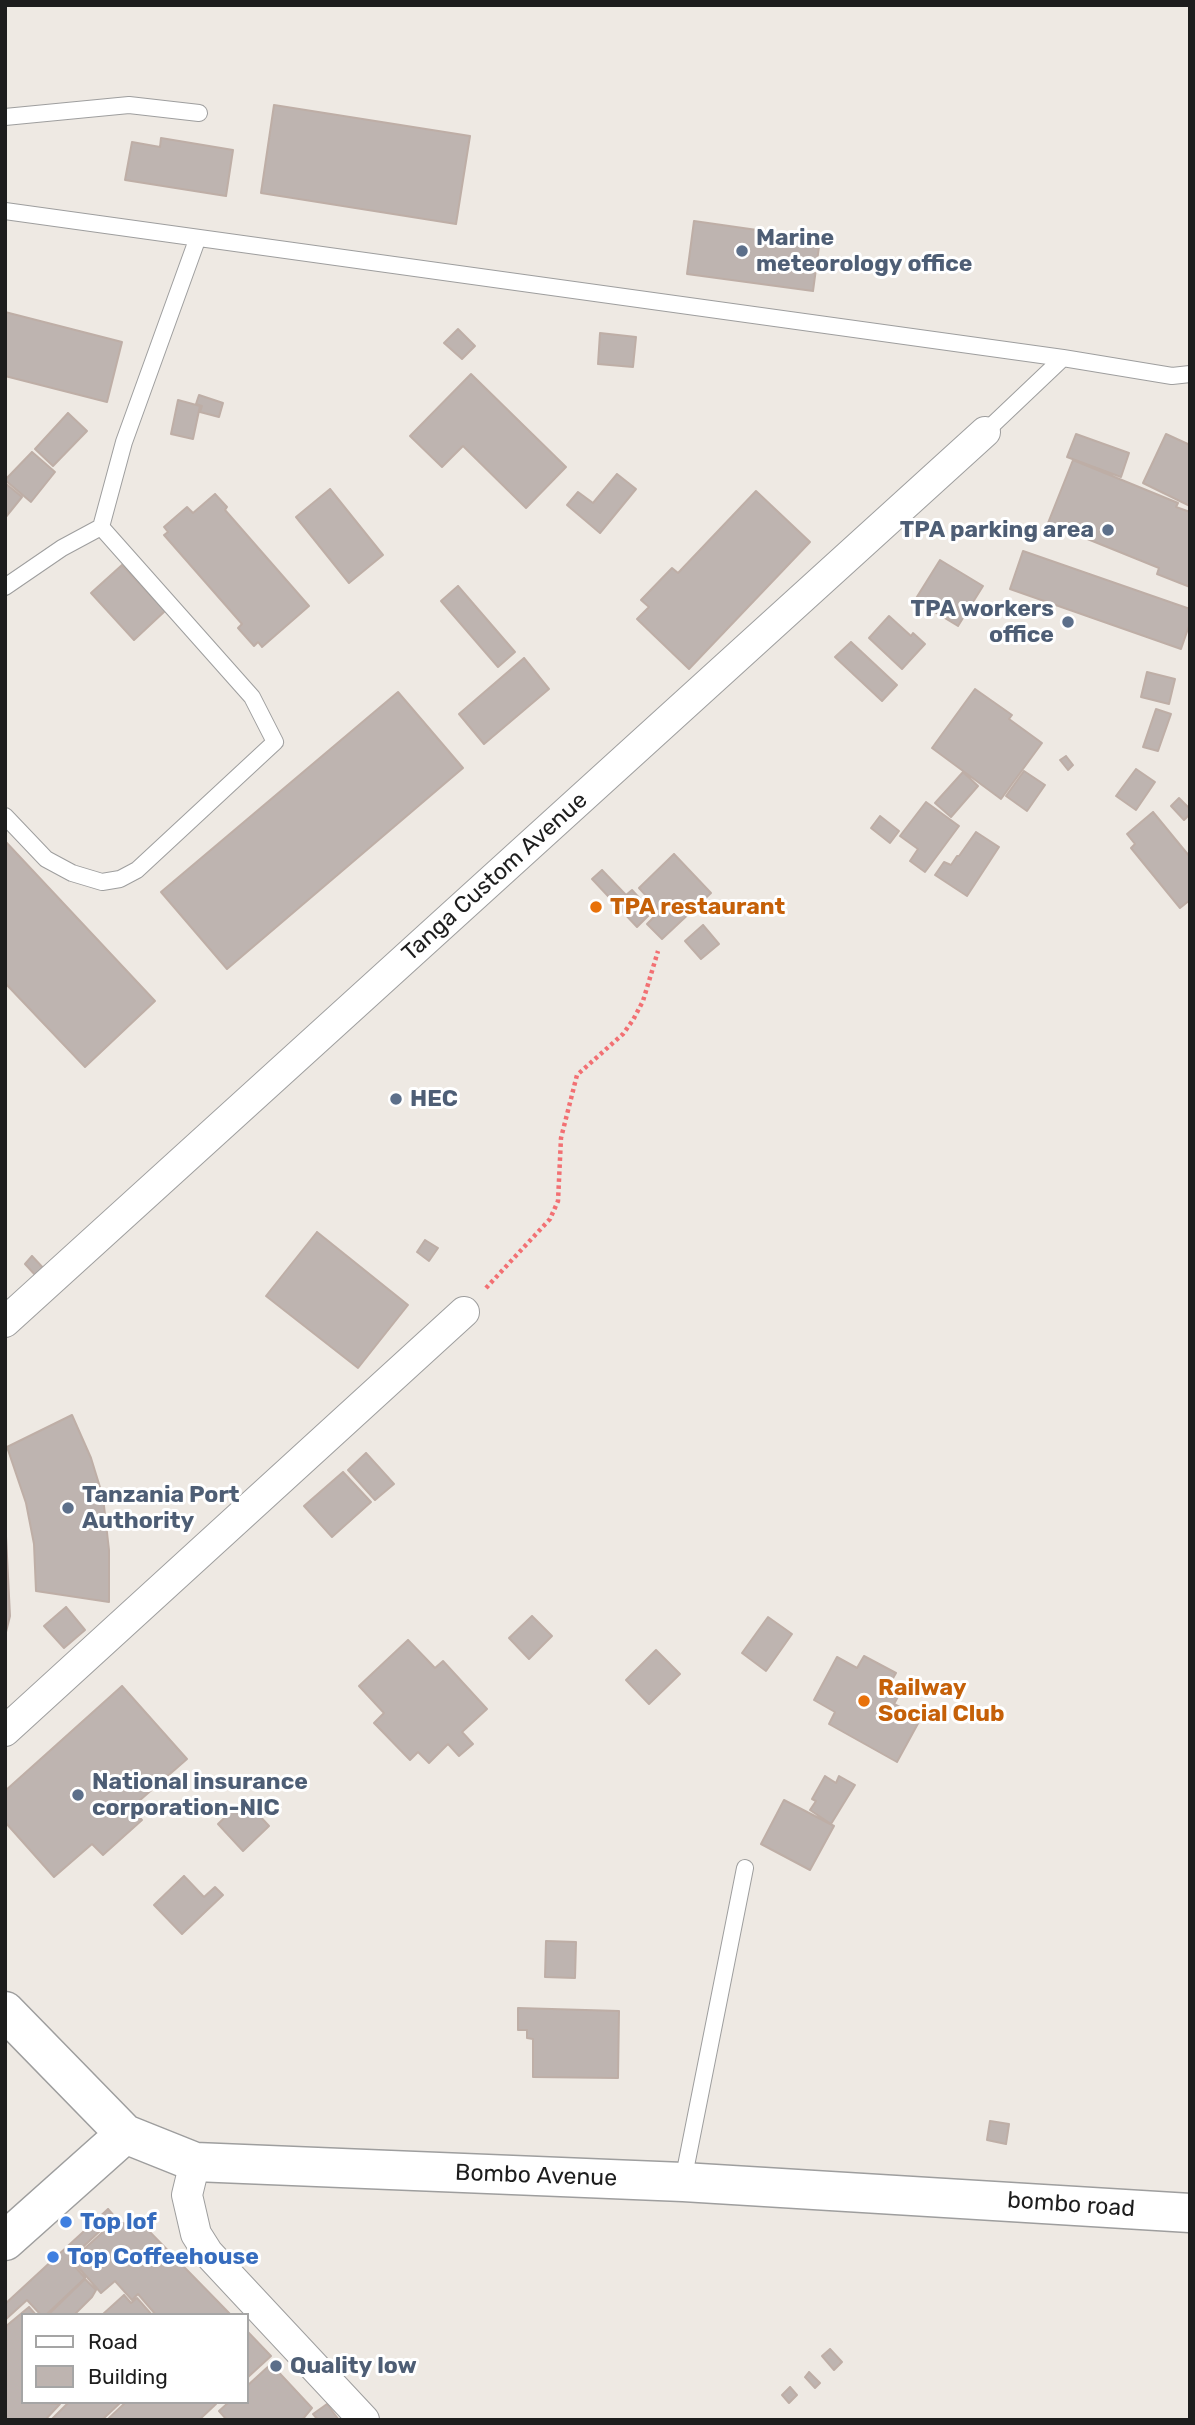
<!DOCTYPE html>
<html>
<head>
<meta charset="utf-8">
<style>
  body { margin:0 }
  #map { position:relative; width:1195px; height:2425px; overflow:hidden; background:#eee9e3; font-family:Rubik,sans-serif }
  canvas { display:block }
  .frame { position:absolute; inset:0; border:7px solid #1d1d1d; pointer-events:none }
  .legend { position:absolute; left:21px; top:2313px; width:228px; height:91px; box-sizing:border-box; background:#fff; border:2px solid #a5a5a5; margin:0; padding:9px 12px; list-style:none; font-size:21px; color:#1d1d1d }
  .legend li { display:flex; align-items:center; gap:14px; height:35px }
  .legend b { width:35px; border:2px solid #a5a5a5 }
</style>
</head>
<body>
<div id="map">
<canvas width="1195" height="2425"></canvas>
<div class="frame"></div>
<ul class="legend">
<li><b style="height:9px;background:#fff"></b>Road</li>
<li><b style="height:19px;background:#beb4b0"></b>Building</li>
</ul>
</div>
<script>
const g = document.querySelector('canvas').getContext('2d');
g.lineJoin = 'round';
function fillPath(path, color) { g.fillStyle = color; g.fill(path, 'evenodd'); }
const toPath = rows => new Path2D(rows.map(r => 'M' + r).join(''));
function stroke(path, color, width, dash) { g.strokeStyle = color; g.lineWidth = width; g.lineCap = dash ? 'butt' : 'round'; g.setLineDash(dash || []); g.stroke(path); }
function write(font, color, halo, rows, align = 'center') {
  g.font = font + ' Rubik,sans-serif'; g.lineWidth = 6; g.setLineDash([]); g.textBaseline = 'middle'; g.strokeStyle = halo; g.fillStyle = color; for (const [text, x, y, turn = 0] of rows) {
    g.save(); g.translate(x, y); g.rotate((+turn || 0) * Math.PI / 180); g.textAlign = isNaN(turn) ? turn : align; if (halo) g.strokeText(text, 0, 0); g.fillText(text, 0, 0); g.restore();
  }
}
const building = toPath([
  [274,105,470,136,456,224,261,193,274,105],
  [161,138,233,150,226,196,125,180,132,142,160,147,161,138],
  [694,221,820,239,813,291,687,274,694,221],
  [5,312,122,342,107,402,5,376,5,312],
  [458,329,475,346,462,359,444,343,458,329],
  [600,333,636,337,633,367,598,364,600,333],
  [471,374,566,467,526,508,463,446,442,467,410,436,471,374],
  [199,395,223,403,219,417,200,412,202,406,196,404,199,395],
  [178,400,200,406,193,439,171,434,178,400],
  [68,413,87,431,53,466,35,449,68,413],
  [1076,434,1129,453,1121,477,1067,457,1076,434],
  [1166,434,1190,445,1190,506,1143,483,1166,434],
  [32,452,55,472,31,502,5,480,32,452],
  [1073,460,1178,503,1176,507,1190,512,1190,587,1157,574,1159,568,1048,523,1073,460],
  [617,474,636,489,600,533,567,505,578,492,593,503,617,474],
  [5,483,22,497,5,518,5,483],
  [330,489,383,555,349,583,296,517,330,489],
  [756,491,810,542,689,669,637,619,649,607,641,600,672,568,678,573,756,491],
  [215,494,227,507,225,510,309,606,262,647,258,642,254,646,238,628,242,624,164,535,168,532,164,527,187,507,193,513,215,494],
  [1023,551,1190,609,1190,623,1181,649,1010,589,1023,551],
  [940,560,983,586,958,626,915,600,940,560],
  [122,565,165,611,134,640,91,593,122,565],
  [458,586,515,652,498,667,441,601,458,586],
  [889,616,911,636,913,633,925,644,902,669,869,638,889,616],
  [851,642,897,685,882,701,835,657,851,642],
  [524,658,549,689,484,744,459,714,524,658],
  [1147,672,1175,679,1169,704,1141,697,1147,672],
  [975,689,1012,715,1009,719,1042,743,1001,799,932,748,975,689],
  [398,692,463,768,227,969,161,892,398,692],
  [1156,709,1171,714,1158,751,1143,747,1156,709],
  [1066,756,1073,765,1068,770,1060,760,1066,756],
  [1136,769,1155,782,1136,810,1116,796,1136,769],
  [1024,771,1045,785,1027,811,1006,796,1024,771],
  [963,772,978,786,951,817,935,803,963,772],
  [1179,798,1190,809,1190,814,1184,820,1171,806,1179,798],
  [926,802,959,826,925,872,910,861,918,849,900,836,926,802],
  [1153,812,1190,857,1190,900,1180,908,1131,848,1135,844,1127,834,1153,812],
  [880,816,899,831,890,843,871,828,880,816],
  [976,832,999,847,967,896,935,875,944,862,951,865,957,856,959,856,976,832],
  [5,841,155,1001,85,1067,5,983,5,841],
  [674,854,711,893,662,939,647,924,660,911,639,888,674,854],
  [602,870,626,895,632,890,652,912,637,927,592,879,602,870],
  [703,925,719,944,701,959,685,941,703,925],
  [317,1232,408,1305,358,1368,266,1296,317,1232],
  [425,1240,438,1248,429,1261,417,1252,425,1240],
  [32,1256,46,1271,38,1278,25,1264,32,1256],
  [72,1415,91,1458,103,1497,109,1550,109,1602,36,1591,34,1544,26,1503,7,1447,72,1415],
  [366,1453,394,1484,375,1500,348,1470,366,1453],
  [343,1472,371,1502,332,1537,304,1506,343,1472],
  [6,1536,10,1616,5,1636,5,1536,6,1536],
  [66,1607,85,1630,64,1648,44,1626,66,1607],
  [532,1616,552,1636,529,1659,509,1638,532,1616],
  [768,1617,792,1634,766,1671,742,1653,768,1617],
  [408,1640,435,1668,443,1661,487,1709,462,1732,473,1744,459,1756,448,1744,429,1763,418,1752,410,1760,374,1723,384,1713,359,1686,408,1640],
  [656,1650,680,1674,649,1704,626,1680,656,1650],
  [864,1656,896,1673,889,1685,901,1691,894,1704,921,1718,897,1762,829,1724,835,1712,814,1700,837,1657,857,1668,864,1656],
  [122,1686,187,1759,131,1808,142,1820,103,1855,92,1844,54,1877,5,1822,5,1791,122,1686],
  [825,1776,836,1783,839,1776,855,1785,831,1824,810,1810,816,1801,812,1799,825,1776],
  [244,1799,269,1826,243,1851,218,1824,244,1799],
  [784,1800,834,1826,810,1870,761,1844,784,1800],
  [184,1876,204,1897,215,1887,223,1895,182,1934,154,1905,184,1876],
  [546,1941,576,1942,575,1978,545,1977,546,1941],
  [518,2008,619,2011,618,2078,533,2077,533,2039,527,2038,527,2030,518,2030,518,2008],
  [990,2121,1009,2124,1006,2144,987,2140,990,2121],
  [108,2209,115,2217,69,2260,85,2278,46,2315,41,2315,27,2300,5,2320,5,2304,108,2209],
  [114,2222,144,2226,231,2315,156,2315,138,2294,132,2300,115,2281,101,2293,72,2260,114,2222],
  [85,2279,96,2290,92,2297,74,2315,48,2315,85,2279],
  [124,2295,131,2303,137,2298,152,2315,102,2315,124,2295],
  [29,2307,36,2315,23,2315,23,2402,60,2404,45,2420,5,2420,5,2327,29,2307],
  [247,2331,271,2356,247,2378,247,2331],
  [830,2349,842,2362,834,2370,822,2356,830,2349],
  [271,2364,312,2408,302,2420,227,2420,219,2411,229,2402,247,2402,247,2386,271,2364],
  [809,2372,820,2383,815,2388,805,2377,809,2372],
  [790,2387,797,2395,789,2403,782,2395,790,2387],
  [69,2402,120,2402,120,2403,102,2420,51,2420,69,2402],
  [126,2402,214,2402,216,2404,199,2420,107,2420,126,2402],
  [327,2404,339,2420,318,2420,313,2414,327,2404]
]);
const path = toPath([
  [486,1288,550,1219,558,1201,561,1138,577,1075,623,1034,633,1020,643,1001,658,951]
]);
const service = toPath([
  [5,117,129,105,199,113],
  [5,211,1063,358,1172,376,1190,374],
  [985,432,1063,358],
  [5,587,62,548,101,527,124,442,197,240],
  [5,816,46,859,72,873,102,882,120,879,137,870,275,742,252,697,101,527],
  [683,2181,745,1868]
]);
const minor = toPath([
  [5,1322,985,432],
  [5,1731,464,1312],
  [195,2162,187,2195,196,2234,208,2253,364,2420]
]);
const tertiary = toPath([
  [5,2011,125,2134,195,2162,683,2182,1190,2213],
  [5,2241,125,2134]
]);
const markers = [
  [742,251,7,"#5c6f8a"],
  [1108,530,7,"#5c6f8a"],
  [1068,622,7,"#5c6f8a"],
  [596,907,7,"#e8710a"],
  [396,1099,7,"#5c6f8a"],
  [68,1508,7,"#5c6f8a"],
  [864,1701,7,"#e8710a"],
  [78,1795,7,"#5c6f8a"],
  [66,2222,7,"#3f7fe0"],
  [53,2257,7,"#3f7fe0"],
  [276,2366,7,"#5c6f8a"]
];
const serviceNames = [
  ["Marine",756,238],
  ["meteorology office",756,264],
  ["TPA parking area",1094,530,"right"],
  ["TPA workers",1054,609,"right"],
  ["office",1054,635,"right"],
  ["HEC",410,1099],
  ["Tanzania Port",82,1495],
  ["Authority",82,1521],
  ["National insurance",92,1782],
  ["corporation-NIC",92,1808],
  ["Quality low",290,2366]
];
const streetNames = [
  ["Tanga Custom Avenue",495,877,-42],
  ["Bombo Avenue",536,2176,2],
  ["bombo road",1071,2205,4]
];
const foodNames = [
  ["TPA restaurant",610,907],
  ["Railway",878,1688],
  ["Social Club",878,1714]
];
const shopNames = [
  ["Top lof",80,2222],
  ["Top Coffeehouse",67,2257]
];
fillPath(building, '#beb4b0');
stroke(building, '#beaea6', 2);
stroke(service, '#9e9e9e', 18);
stroke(minor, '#9e9e9e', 32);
stroke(tertiary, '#9e9e9e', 41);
stroke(path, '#f27073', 4.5, [3.5, 3.5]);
stroke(service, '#fff', 16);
stroke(minor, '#fff', 30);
stroke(tertiary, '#fff', 38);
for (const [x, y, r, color] of markers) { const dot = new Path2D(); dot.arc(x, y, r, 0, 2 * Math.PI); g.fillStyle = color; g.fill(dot); stroke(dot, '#fff', 2.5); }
write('bold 23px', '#4e5e75', '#fff', serviceNames, 'left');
write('23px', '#1d1d1d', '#fff', streetNames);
write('bold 23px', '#c56008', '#fff', foodNames, 'left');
write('bold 23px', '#366cbe', '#fff', shopNames, 'left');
</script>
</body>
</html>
